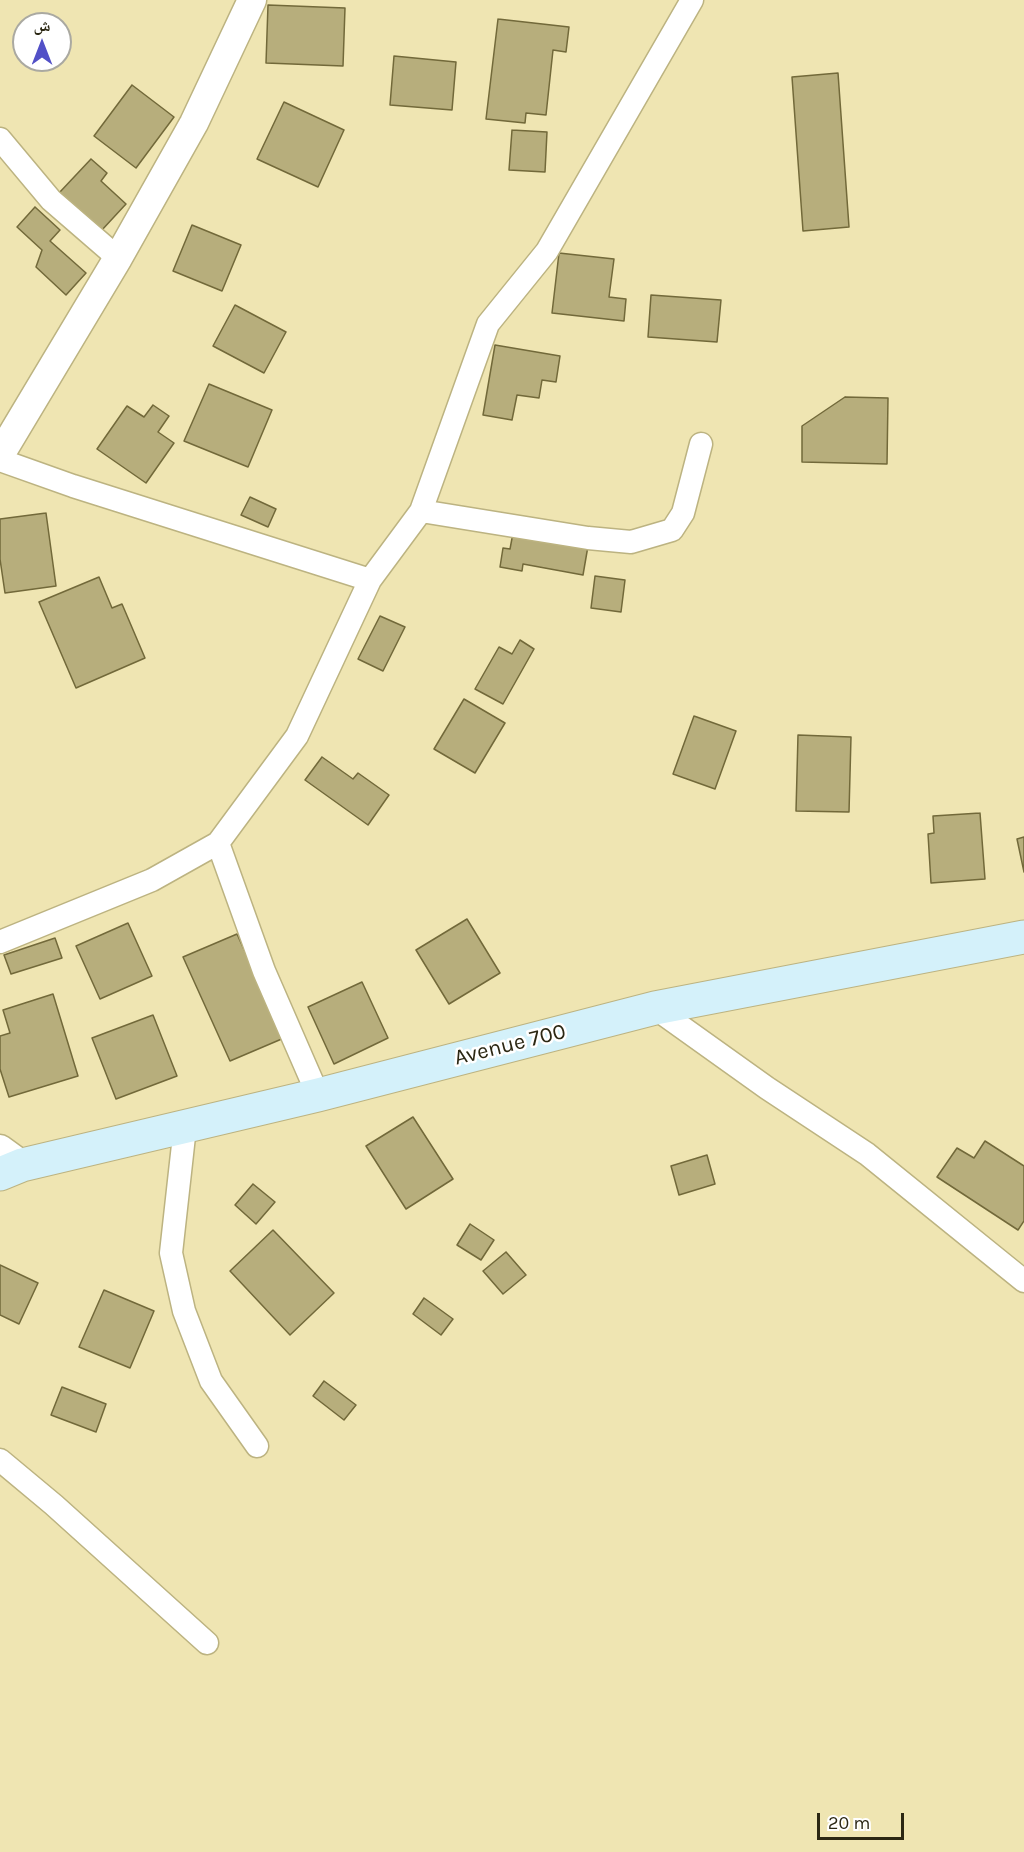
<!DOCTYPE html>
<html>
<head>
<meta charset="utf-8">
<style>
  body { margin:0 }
  #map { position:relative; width:1024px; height:1852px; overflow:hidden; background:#efe5b2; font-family:Karla,"Noto Naskh Arabic",sans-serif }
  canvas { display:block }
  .north { position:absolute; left:12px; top:12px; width:60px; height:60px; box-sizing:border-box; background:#fff; border:2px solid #aaa9a1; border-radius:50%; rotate:0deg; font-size:16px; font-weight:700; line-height:24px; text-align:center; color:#2b2713 }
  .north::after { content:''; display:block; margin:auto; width:21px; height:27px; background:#5250c7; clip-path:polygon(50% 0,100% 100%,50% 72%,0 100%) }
  .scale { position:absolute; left:817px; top:1813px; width:87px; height:27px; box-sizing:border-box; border:3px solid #2b2713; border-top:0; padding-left:8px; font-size:18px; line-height:21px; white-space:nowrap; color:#2b2713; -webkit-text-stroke:4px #fff; paint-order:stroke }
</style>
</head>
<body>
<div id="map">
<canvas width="1024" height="1852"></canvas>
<div class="north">ش</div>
<div class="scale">20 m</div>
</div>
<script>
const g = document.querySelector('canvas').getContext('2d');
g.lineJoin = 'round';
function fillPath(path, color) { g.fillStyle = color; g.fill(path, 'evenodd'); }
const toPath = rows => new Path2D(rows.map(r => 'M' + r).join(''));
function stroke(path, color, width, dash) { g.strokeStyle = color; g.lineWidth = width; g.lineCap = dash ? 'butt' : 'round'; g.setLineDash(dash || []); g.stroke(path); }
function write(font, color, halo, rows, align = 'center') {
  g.font = font + ' Karla,sans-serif'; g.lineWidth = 5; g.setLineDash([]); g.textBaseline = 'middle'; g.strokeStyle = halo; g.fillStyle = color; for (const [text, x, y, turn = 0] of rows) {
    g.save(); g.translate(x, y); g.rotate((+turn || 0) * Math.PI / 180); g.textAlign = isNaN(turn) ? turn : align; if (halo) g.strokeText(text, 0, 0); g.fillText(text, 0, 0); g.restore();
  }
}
const building = toPath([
  [268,5,345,8,343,66,266,63,268,5],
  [498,19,569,27,566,52,553,50,546,115,526,113,525,123,486,119,498,19],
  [394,56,456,62,452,110,390,105,394,56],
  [838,73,849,227,803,231,792,77,838,73],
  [132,85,174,117,136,168,94,136,132,85],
  [284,102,344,130,318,187,257,159,284,102],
  [512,130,547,132,545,172,509,170,512,130],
  [91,159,107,173,101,181,126,204,101,231,59,193,91,159],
  [35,207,60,230,50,241,86,273,66,295,36,267,42,250,17,227,35,207],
  [192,225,241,245,222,291,173,271,192,225],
  [559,253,614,259,609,297,626,299,624,321,552,313,559,253],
  [651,295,721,300,717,342,648,337,651,295],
  [235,305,286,332,264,373,213,346,235,305],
  [495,345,560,356,556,382,542,380,539,398,517,395,512,420,483,415,495,345],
  [209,384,272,410,248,467,184,441,209,384],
  [845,397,888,398,887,464,802,462,802,426,845,397],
  [153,405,169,416,158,432,174,443,146,483,97,449,127,406,144,417,153,405],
  [250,497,276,509,268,527,241,515,250,497],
  [46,513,56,586,5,593,0,559,0,519,46,513],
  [513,533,588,546,583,575,523,564,522,571,500,567,503,548,510,549,513,533],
  [595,576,625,580,621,612,591,608,595,576],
  [99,577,112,608,122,604,145,658,76,688,39,602,99,577],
  [380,616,405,627,383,671,358,659,380,616],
  [520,640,534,649,503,704,475,689,499,647,512,654,520,640],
  [464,699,505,723,475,773,434,749,464,699],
  [694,716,736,731,715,789,673,774,694,716],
  [798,735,851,737,849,812,796,811,798,735],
  [322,757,353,779,358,773,389,795,368,825,305,780,322,757],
  [980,813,985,879,931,883,928,834,934,833,933,816,980,813],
  [1024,837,1024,872,1017,839,1024,837],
  [467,919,500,973,449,1004,416,950,467,919],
  [128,923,152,976,100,999,76,946,128,923],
  [237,934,284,1038,230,1061,183,957,237,934],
  [55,938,62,958,11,974,4,955,55,938],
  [362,982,388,1038,334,1064,308,1007,362,982],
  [53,994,78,1076,9,1097,0,1069,0,1036,10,1033,3,1010,53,994],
  [153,1015,177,1076,116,1099,92,1038,153,1015],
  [413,1117,453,1179,406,1209,366,1146,413,1117],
  [985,1141,1024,1166,1024,1221,1018,1230,937,1177,957,1148,974,1158,985,1141],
  [707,1155,715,1184,679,1195,671,1166,707,1155],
  [253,1184,275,1202,256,1224,235,1205,253,1184],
  [470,1224,494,1240,481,1260,457,1245,470,1224],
  [273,1230,334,1293,290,1335,230,1271,273,1230],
  [506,1252,526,1275,503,1294,483,1271,506,1252],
  [0,1265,38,1283,19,1324,0,1315,0,1265],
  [104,1290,154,1311,130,1368,79,1347,104,1290],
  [424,1298,453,1319,441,1335,413,1314,424,1298],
  [324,1381,356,1405,344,1420,313,1396,324,1381],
  [62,1387,106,1404,96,1432,51,1415,62,1387]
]);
const minor = toPath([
  [0,139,51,200,118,258],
  [0,460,73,486,370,580],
  [421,511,588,538,631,542,672,530,683,513,701,444],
  [218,843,264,971,318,1095],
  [0,942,152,880,218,843,297,736,370,580,421,511,488,324,547,251,692,0],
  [655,1008,767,1088,867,1154,1024,1281],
  [185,1127,171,1253,184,1311,211,1381,257,1446],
  [0,1460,54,1505,207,1643]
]);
const tertiary = toPath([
  [0,455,118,258,194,123,252,0],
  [0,1149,22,1165]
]);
const secondary = toPath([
  [0,1174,22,1165,318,1095,655,1008,1024,937]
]);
const streetNames = [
  ["Avenue 700",510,1045,-14]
];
fillPath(building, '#b7ae7c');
stroke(building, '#72693a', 1.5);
stroke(minor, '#bcb381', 25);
stroke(tertiary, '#bcb381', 31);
stroke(secondary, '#bcb381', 35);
stroke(minor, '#fff', 22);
stroke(tertiary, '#fff', 28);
stroke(secondary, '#d4f1fa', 33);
write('22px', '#2b2713', '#fff', streetNames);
</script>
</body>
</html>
